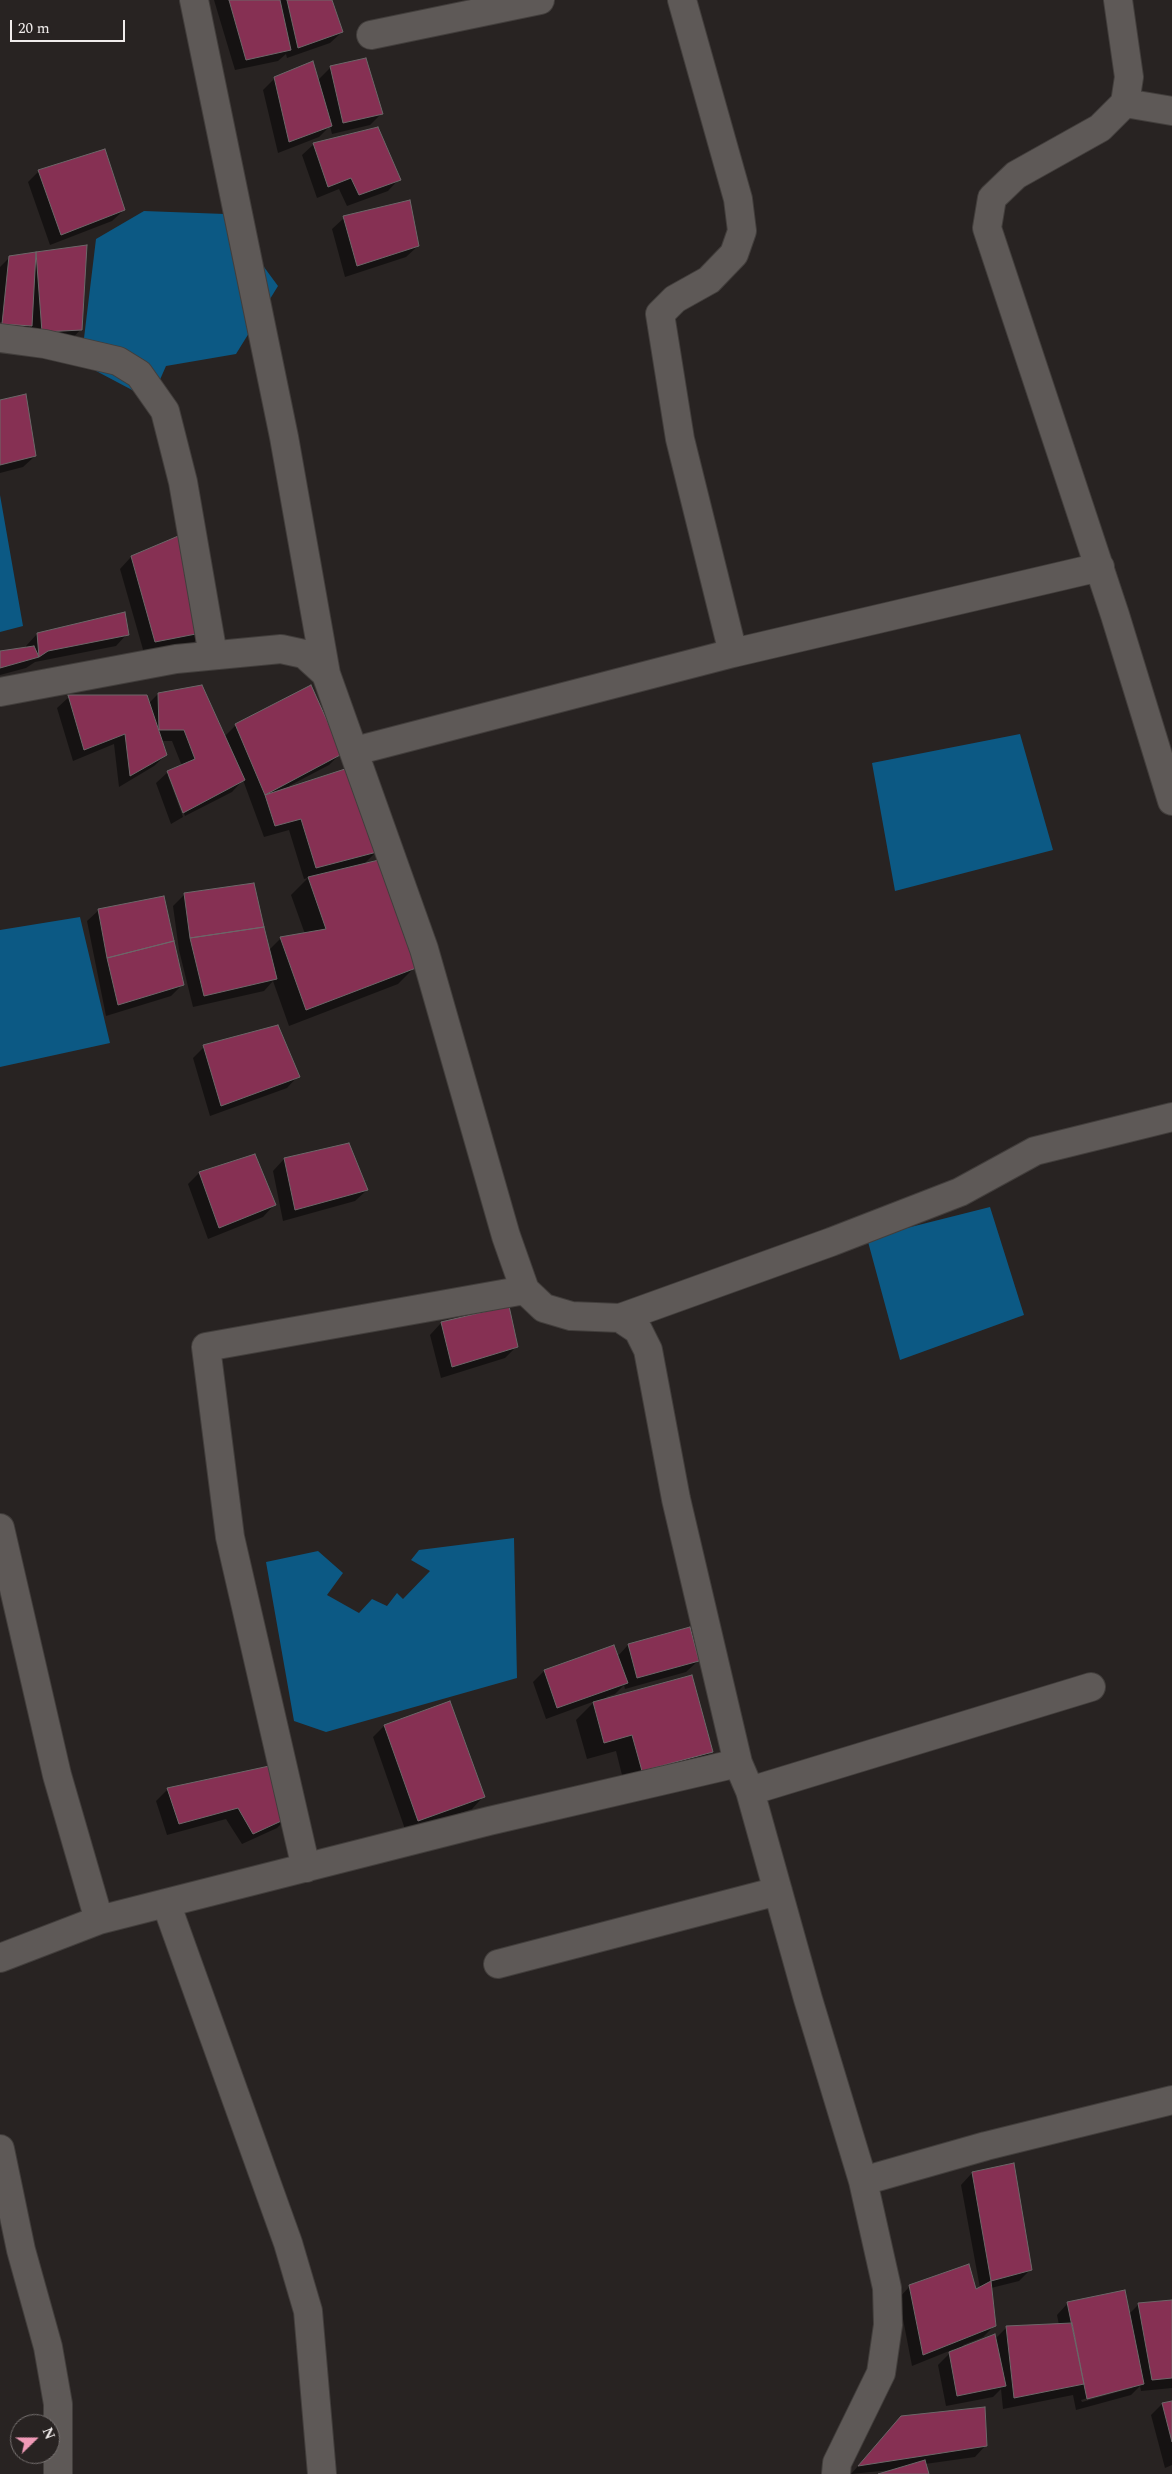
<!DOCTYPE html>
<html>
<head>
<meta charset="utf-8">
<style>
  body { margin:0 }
  #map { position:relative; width:1172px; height:2474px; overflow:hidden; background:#282322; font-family:Spectral,serif }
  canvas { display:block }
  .north { position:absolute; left:10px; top:2414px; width:50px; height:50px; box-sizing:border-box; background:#282322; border:1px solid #787372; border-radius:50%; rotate:68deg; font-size:14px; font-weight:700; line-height:20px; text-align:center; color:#f0eceb }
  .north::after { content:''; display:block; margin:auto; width:18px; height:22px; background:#f09ab7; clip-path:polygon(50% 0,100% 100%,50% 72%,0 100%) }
  .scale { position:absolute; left:10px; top:20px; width:115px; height:22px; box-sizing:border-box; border:2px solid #f0eceb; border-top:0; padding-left:6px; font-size:15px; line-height:18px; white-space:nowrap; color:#f0eceb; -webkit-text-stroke:4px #282322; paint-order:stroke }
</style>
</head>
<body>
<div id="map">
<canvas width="1172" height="2474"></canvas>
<div class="north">N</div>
<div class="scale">20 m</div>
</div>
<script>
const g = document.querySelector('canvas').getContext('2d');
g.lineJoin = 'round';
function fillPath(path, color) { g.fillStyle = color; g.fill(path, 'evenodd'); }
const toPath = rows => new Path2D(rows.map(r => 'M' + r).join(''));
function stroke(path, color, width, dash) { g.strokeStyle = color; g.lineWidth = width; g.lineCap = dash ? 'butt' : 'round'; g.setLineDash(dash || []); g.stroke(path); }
const water = toPath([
  [144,211,225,214,278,286,236,354,166,366,151,400,81,363,96,239],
  [0,495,23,626,0,632],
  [1020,734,1053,850,895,891,872,763],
  [80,917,110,1043,0,1067,0,930],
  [990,1207,1024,1315,900,1360,867,1238],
  [514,1538,517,1678,326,1732,294,1721,266,1562,318,1551,343,1573,327,1595,359,1613,372,1599,387,1606,397,1593,403,1599,430,1571,411,1560,419,1550]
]);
const shadow = toPath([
  [214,0,330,0,342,32,330,43,287,58,286,54,278,61,235,70],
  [331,67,382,113,370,125,332,134,330,126,319,137,278,153,263,90,275,78,317,81],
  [314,144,399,179,388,191,347,206,339,189,317,198,302,155],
  [39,171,124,210,112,221,50,245,28,182],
  [344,218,418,246,406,257,345,277,332,229],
  [86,247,81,329,70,341,31,343,30,326,19,337,0,325,22,326,22,324,0,322,0,267,10,257],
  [0,401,35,456,23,467,0,473],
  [182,535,205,632,193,643,144,653,120,569,131,557],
  [37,634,127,634,116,646,35,662,26,668,0,675,0,652,26,648,26,646],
  [158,694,224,737,236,725,340,754,329,765,289,786,376,852,363,865,415,967,398,984,289,1026,273,981,264,991,193,1007,179,950,173,906,185,894,269,950,281,938,305,934,291,895,308,878,304,879,289,830,264,837,243,780,232,792,185,816,170,776,168,776,183,817,171,824,156,783,168,772,182,766,172,741,161,741,166,755,154,766,119,787,114,744,73,761,57,708,69,697,149,703],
  [99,910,182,985,171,996,106,1016,87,921],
  [204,1047,298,1076,287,1088,210,1116,193,1058],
  [284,1159,367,1190,355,1201,283,1221,273,1171],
  [199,1173,274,1205,263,1217,208,1239,188,1184],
  [441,1323,517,1346,505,1358,441,1378,430,1335],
  [628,1645,698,1661,686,1672,625,1689,624,1685,615,1694,606,1697,607,1699,712,1751,695,1768,625,1787,616,1751,587,1759,576,1720,595,1701,546,1719,533,1682,544,1671,613,1647,617,1657],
  [384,1726,483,1797,472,1809,406,1832,373,1737],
  [168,1789,289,1816,277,1828,242,1844,226,1819,167,1835,156,1801],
  [972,2173,1030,2270,1019,2281,991,2288,995,2325,983,2337,963,2345,964,2347,994,2340,1006,2328,1059,2325,1057,2315,1068,2303,1129,2314,1139,2304,1172,2301,1172,2388,1141,2391,1140,2386,1131,2395,1076,2410,1073,2395,1003,2409,1001,2389,993,2397,946,2406,938,2365,954,2349,912,2366,899,2298,910,2286,975,2291,980,2288,961,2185],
  [1132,2386,1132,2388,1082,2402,1081,2400],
  [1172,2402,1172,2465,1165,2468,1151,2415,1162,2404],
  [902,2417,986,2445,975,2457,925,2464,928,2474,882,2474,891,2470,851,2474]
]);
const building = toPath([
  [229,0,280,0,291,50,246,60,229,0],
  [287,0,332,0,343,32,298,48,287,0],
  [366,58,383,114,343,123,330,66,366,58],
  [313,61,332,126,289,142,274,77,313,61],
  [378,127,401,180,359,195,351,178,328,187,313,143,378,127],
  [105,149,125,210,61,235,38,170,105,149],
  [410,200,419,246,357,266,343,216,410,200],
  [87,245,82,330,42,332,36,252,87,245],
  [36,252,32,326,2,324,9,256,36,252],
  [26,394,36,456,0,465,0,400,26,394],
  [183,534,206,632,155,642,131,556,183,534],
  [125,612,129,635,48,651,39,657,37,633,125,612],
  [34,646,39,657,0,668,0,651,34,646],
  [202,685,245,780,183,813,167,771,195,759,184,730,159,730,158,693,202,685],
  [311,685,342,754,265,795,235,724,311,685],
  [68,695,147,695,167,755,130,776,125,734,84,750,68,695],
  [345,769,377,852,316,868,301,819,275,826,265,795,345,769],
  [383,859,416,968,306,1010,280,937,326,929,308,877,383,859],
  [254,883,264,927,190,938,184,893,254,883],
  [164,896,174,941,107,958,98,909,164,896],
  [264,927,277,979,204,996,190,938,264,927],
  [174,941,184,985,118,1005,107,958,174,941],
  [278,1025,300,1077,221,1106,203,1045,278,1025],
  [349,1143,368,1190,295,1210,284,1158,349,1143],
  [255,1154,276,1205,219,1228,199,1172,255,1154],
  [509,1306,518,1347,452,1367,441,1322,509,1306],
  [690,1627,699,1661,637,1678,628,1644,690,1627],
  [614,1645,628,1683,557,1708,544,1670,614,1645],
  [692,1675,713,1752,642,1771,632,1735,604,1743,593,1702,692,1675],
  [450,1701,485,1797,418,1821,384,1725,450,1701],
  [274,1765,290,1817,253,1834,238,1808,179,1824,167,1788,274,1765],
  [1014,2163,1032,2270,991,2281,972,2172,1014,2163],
  [969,2264,976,2289,991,2281,996,2326,923,2355,909,2285,969,2264],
  [1125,2290,1144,2384,1087,2399,1067,2302,1125,2290],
  [1172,2300,1172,2378,1152,2380,1138,2303,1172,2300],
  [1072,2323,1084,2384,1014,2398,1006,2326,1072,2323],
  [995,2334,1006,2386,957,2396,949,2352,995,2334],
  [1172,2401,1172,2442,1162,2403,1172,2401],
  [985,2407,987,2446,858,2466,901,2416,985,2407],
  [925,2460,929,2474,878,2474,925,2460]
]);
const minor = toPath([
  [194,0,284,437,326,674],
  [682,0,738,199,742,231,734,254,709,280,675,299,660,314,680,439,733,653],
  [1118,0,1129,77,1125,103,1100,128,1016,175,992,198,987,228,1115,615,1172,801],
  [371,35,540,0],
  [1125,103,1172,111],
  [0,338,45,344,118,361,139,374,165,411,183,482,213,655],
  [0,692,176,659,281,649,304,654,326,674,424,949,506,1236,525,1290,544,1308,571,1316,620,1318,638,1330,648,1350,676,1499,738,1763,750,1791,808,1999,863,2181,887,2288,888,2325,881,2373,837,2463,836,2474],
  [355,751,733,653,1100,567],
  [620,1318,831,1242,960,1192,1035,1151,1172,1117],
  [0,1528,57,1775,99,1920],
  [750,1791,1091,1687],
  [306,1868,230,1537,206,1347,525,1290],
  [166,1903,288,2243,308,2311,322,2474],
  [0,1958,99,1920,489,1821,738,1763],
  [498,1964,778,1891],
  [0,2149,21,2250,48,2347,58,2404,58,2474],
  [863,2181,986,2146,1172,2100]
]);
fillPath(water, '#0c5984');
fillPath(shadow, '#0007');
fillPath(building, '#863053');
stroke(building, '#6d6769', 1);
stroke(minor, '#423e3c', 30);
stroke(minor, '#5e5957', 28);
</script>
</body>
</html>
